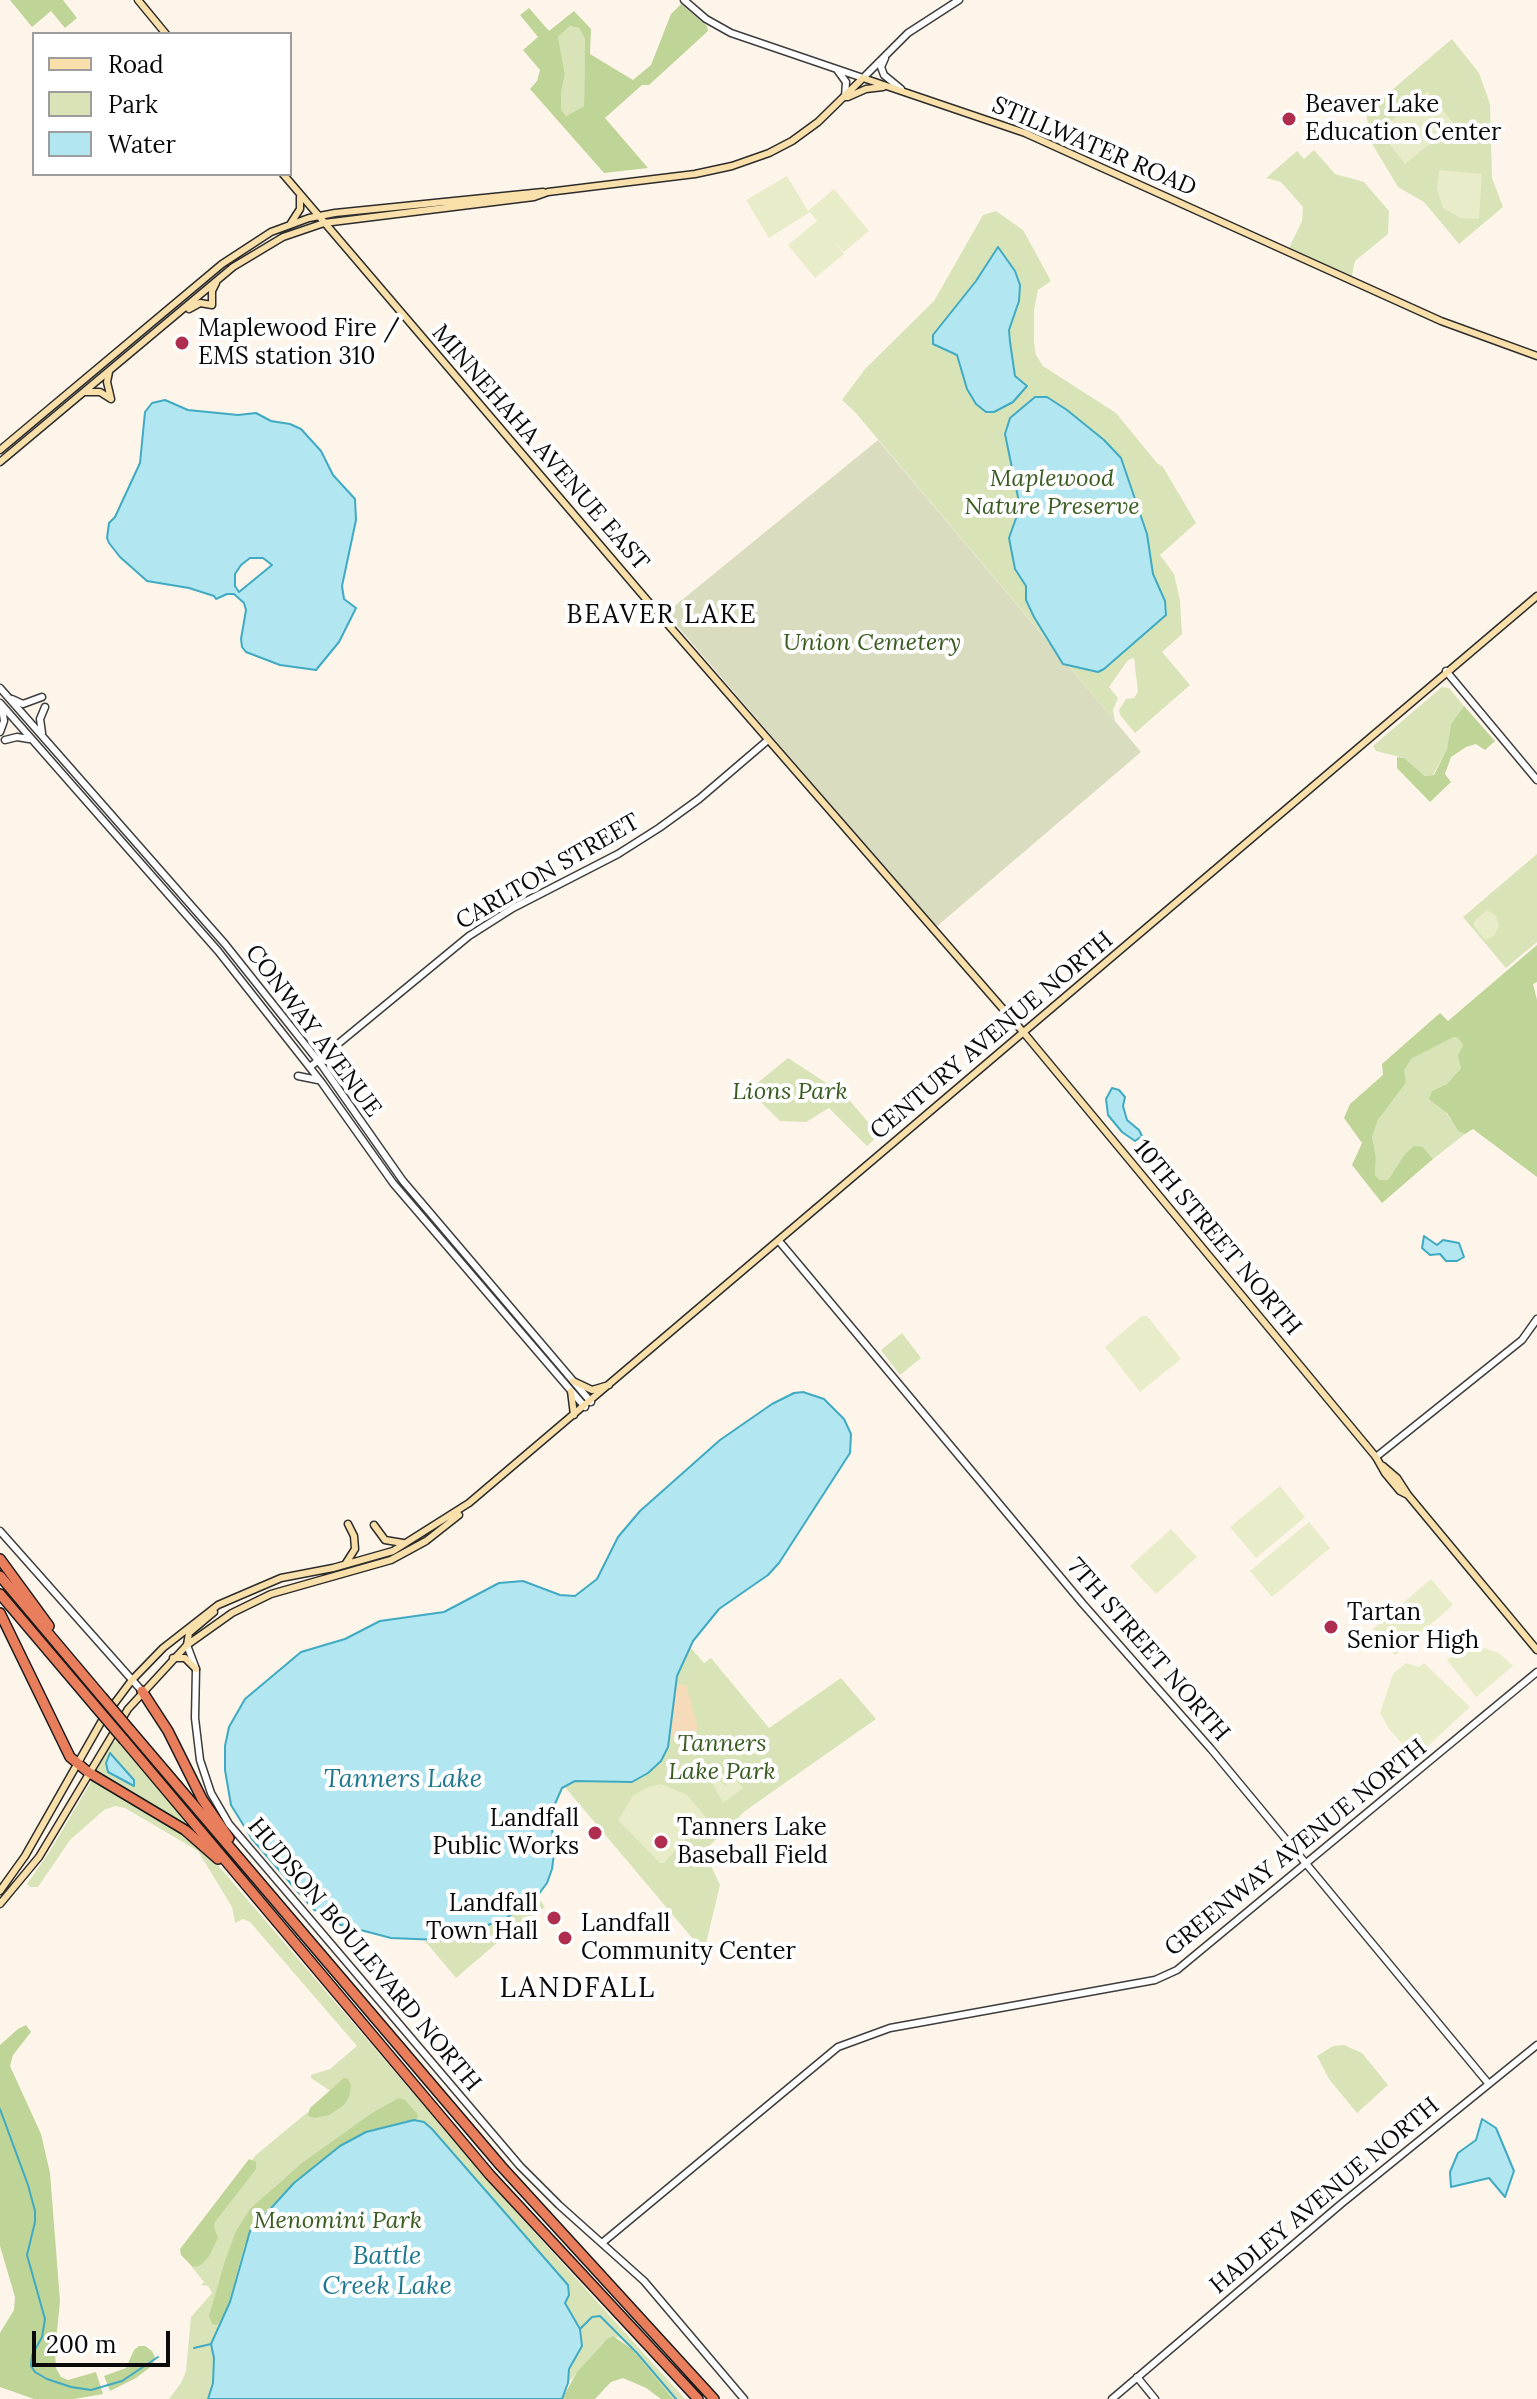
<!DOCTYPE html>
<html>
<head>
<meta charset="utf-8">
<style>
  body { margin:0 }
  #map { position:relative; width:1537px; height:2399px; overflow:hidden; background:#fdf5e9; font-family:Lora,serif }
  canvas { display:block }
  .legend { position:absolute; left:32px; top:32px; width:260px; height:144px; box-sizing:border-box; background:#fff; border:2px solid #9d9d9d; margin:0; padding:10px 14px; list-style:none; font-size:24px; color:#0a0a0a }
  .legend li { display:flex; align-items:center; gap:16px; height:40px }
  .legend b { width:40px; border:2px solid #9d9d9d }
  .scale { position:absolute; left:32px; top:2331px; width:138px; height:36px; box-sizing:border-box; border:4px solid #0a0a0a; border-top:0; padding-left:10px; font-size:24px; line-height:28px; white-space:nowrap; color:#0a0a0a; -webkit-text-stroke:6px #fff; paint-order:stroke }
</style>
</head>
<body>
<div id="map">
<canvas width="1537" height="2399"></canvas>
<ul class="legend">
<li><b style="height:10px;background:#f9dfa9"></b>Road</li>
<li><b style="height:22px;background:#d8e4b7"></b>Park</li>
<li><b style="height:22px;background:#b2e7f1"></b>Water</li>
</ul>
<div class="scale">200 m</div>
</div>
<script>
const g = document.querySelector('canvas').getContext('2d');
g.lineJoin = 'round';
function fillPath(path, color) { g.fillStyle = color; g.fill(path, 'evenodd'); }
const toPath = rows => new Path2D(rows.map(r => 'M' + r).join(''));
function stroke(path, color, width, dash) { g.strokeStyle = color; g.lineWidth = width; g.lineCap = dash ? 'butt' : 'round'; g.setLineDash(dash || []); g.stroke(path); }
function write(font, color, halo, rows, align = 'center') {
  g.font = font + ' Lora,serif'; g.lineWidth = 8; g.setLineDash([]); g.textBaseline = 'middle'; g.strokeStyle = halo; g.fillStyle = color; for (const [text, x, y, turn = 0] of rows) {
    g.save(); g.translate(x, y); g.rotate((+turn || 0) * Math.PI / 180); g.textAlign = isNaN(turn) ? turn : align; if (halo) g.strokeText(text, 0, 0); g.fillText(text, 0, 0); g.restore();
  }
}
const green = toPath([
  [570,26,579,28,585,39,584,106,566,116,561,111,561,93,565,74,558,37],
  [1452,39,1479,73,1490,104,1492,178,1503,207,1459,244,1424,202,1398,187,1371,142,1366,112],
  [1314,150,1335,174,1364,182,1389,211,1388,234,1355,261,1351,280,1287,252,1302,221,1303,207,1281,182,1266,178,1297,151,1304,159],
  [996,211,1023,230,1051,281,1038,290,1034,311,1034,342,1036,355,1043,366,1116,413,1157,463,1163,467,1196,523,1160,555,1174,574,1180,600,1182,634,1162,652,1190,685,1135,733,1120,715,1119,710,1126,699,1134,698,1138,692,1134,658,1128,660,1109,687,1118,698,1113,710,1115,721,855,412,842,400,865,369,934,301,983,215],
  [1442,687,1449,688,1464,706,1451,724,1447,749,1433,775,1425,776,1404,758,1376,751,1373,746],
  [1537,854,1537,942,1506,968,1463,917],
  [1454,1037,1458,1038,1463,1045,1461,1068,1447,1084,1432,1091,1458,1131,1465,1134,1433,1159,1423,1147,1404,1155,1388,1180,1380,1180,1375,1175,1376,1157,1372,1137,1378,1120,1406,1083,1403,1070,1411,1059],
  [788,1058,845,1095,879,1135,867,1146,829,1108,806,1122,780,1121,749,1090],
  [902,1333,921,1358,900,1375,881,1350],
  [690,1647,704,1663,711,1658,769,1728,841,1678,876,1719,745,1811,704,1851,720,1885,704,1952,564,1786,575,1781,632,1782,648,1773,661,1761,668,1747,677,1676],
  [117,1741,202,1841,95,1772,112,1743],
  [92,1780,97,1780,168,1821,205,1850,488,2181,685,2399,673,2399,632,2349,618,2337,603,2343,568,2383,569,2369,582,2346,580,2329,565,2303,568,2285,508,2215,289,2399,169,2399,181,2383,186,2371,191,2317,212,2293,208,2286,201,2285,204,2282,180,2252,256,2155,332,2092,311,2078,311,2075,330,2069,357,2046,250,1922,243,1919,235,1923,232,1907,198,1851,125,1808,115,1806,104,1810,70,1840,38,1887,30,1887,27,1884,50,1851],
  [537,1896,545,1907,518,1925,456,1978,425,1941,452,1939,462,1935,515,1914],
  [1344,2045,1362,2053,1388,2085,1357,2113,1329,2079,1317,2056,1333,2046]
]);
const forest = toPath([
  [10,0,63,0,77,18,65,28,51,11,32,27],
  [681,4,707,26,708,31,649,85,642,85,605,118,648,168,604,173,530,89,537,81,540,70,523,50,538,37,520,15,529,8,549,31,574,11,591,29,590,54,633,80,651,65,671,14],
  [570,26,579,28,585,39,584,106,566,116,561,110,561,93,565,74,558,37],
  [1464,706,1495,741,1485,750,1476,744,1466,747,1451,757,1445,774,1451,782,1430,802,1397,768,1397,757,1404,758,1425,776,1434,775,1447,749,1451,724],
  [1537,945,1537,982,1533,984,1537,1000,1537,1177,1473,1129,1465,1134,1458,1131,1447,1113,1429,1099,1432,1091,1447,1084,1461,1068,1458,1056,1463,1045,1458,1038,1454,1037,1411,1059,1404,1070,1406,1083,1378,1120,1372,1137,1376,1157,1375,1175,1380,1180,1388,1180,1404,1155,1414,1146,1423,1147,1433,1159,1382,1203,1352,1165,1362,1143,1344,1118,1350,1104,1383,1075,1382,1064,1440,1013,1448,1021],
  [26,2025,31,2032,13,2055,10,2066,41,2134,50,2173,60,2301,55,2351,56,2368,61,2377,68,2380,96,2372,103,2394,74,2399,34,2399,0,2387,0,2333,14,2310,15,2297,0,2246,0,2045,18,2029],
  [344,2078,348,2079,351,2085,349,2097,344,2105,329,2115,315,2118,308,2116,310,2108],
  [399,2098,405,2100,418,2115,417,2119,366,2132,340,2146,294,2183,258,2219,244,2246,226,2313,217,2325,212,2324,209,2316,225,2261,236,2231,250,2209,302,2163,372,2113],
  [249,2159,256,2162,256,2169,215,2222,214,2227,218,2238,209,2256,201,2265,193,2267,181,2255,180,2249],
  [613,2336,632,2349,673,2399,661,2399,646,2388,623,2378,611,2382,595,2399,562,2399,577,2372,607,2339],
  [139,2346,145,2346,152,2351,155,2357,153,2365,136,2378,110,2391,104,2376,126,2368,134,2350]
]);
const sand = toPath([
  [676,1684,686,1685,697,1724,697,1730,689,1733,682,1740,674,1736,669,1736]
]);
const cemetery = toPath([
  [878,440,1141,752,936,927,666,613]
]);
const pitch = toPath([
  [1428,91,1454,124,1405,164,1379,131],
  [1439,170,1482,174,1479,219,1461,218,1443,208,1437,189],
  [787,176,808,211,834,189,869,231,844,252,835,242,844,254,815,278,788,245,817,221,810,212,769,238,746,200],
  [1487,910,1496,916,1499,926,1494,936,1485,940,1474,926,1474,921],
  [1142,1316,1147,1316,1181,1359,1140,1392,1105,1347],
  [1280,1486,1305,1517,1256,1558,1230,1527],
  [1309,1522,1330,1548,1272,1597,1250,1571],
  [1171,1529,1197,1557,1156,1594,1130,1566],
  [1431,1579,1453,1605,1395,1655,1373,1629],
  [1481,1647,1499,1653,1513,1666,1476,1697,1447,1660,1461,1650],
  [1406,1663,1419,1667,1424,1663,1470,1707,1415,1758,1389,1729,1380,1713,1393,1674],
  [729,1771,743,1788,723,1803,712,1783,719,1778,725,1786,727,1785,722,1776],
  [661,1784,687,1795,706,1817,664,1863,660,1863,618,1820,633,1796,648,1787]
]);
const water = toPath([
  [998,247,1015,271,1020,285,1019,301,1009,330,1010,342,1015,376,1027,386,1013,402,994,412,986,412,976,404,967,389,957,355,933,344,933,335,976,281,998,247],
  [1035,397,1047,397,1067,410,1104,440,1121,458,1147,534,1153,574,1165,601,1166,615,1104,669,1098,672,1063,664,1034,617,1026,600,1026,586,1015,569,1009,538,1020,507,1005,434,1010,418,1035,397],
  [165,400,188,410,238,415,256,413,271,421,290,424,301,429,321,451,333,475,355,499,356,520,342,586,344,599,356,608,339,642,316,670,280,665,246,652,242,647,241,639,246,610,244,603,234,594,227,594,216,599,214,596,189,588,147,581,120,557,109,543,107,538,109,523,115,517,140,463,145,412,152,403,165,400],
  [250,558,263,558,272,565,239,592,235,586,235,574,241,565,250,558],
  [1112,1088,1119,1090,1125,1097,1123,1106,1127,1120,1139,1130,1142,1136,1135,1141,1122,1132,1108,1115,1106,1099,1112,1088],
  [1424,1236,1437,1245,1443,1240,1459,1243,1464,1257,1457,1261,1446,1261,1440,1254,1430,1255,1422,1248,1424,1236],
  [803,1392,824,1399,844,1419,851,1434,850,1453,779,1563,768,1575,719,1609,693,1641,677,1676,668,1747,661,1761,648,1773,632,1782,575,1781,562,1788,551,1813,554,1854,552,1869,547,1883,535,1899,506,1918,452,1939,440,1940,391,1938,334,1923,313,1909,252,1839,231,1805,225,1770,225,1746,229,1727,245,1699,301,1652,345,1639,380,1621,444,1612,499,1583,523,1581,560,1595,575,1596,597,1579,618,1537,640,1511,720,1440,772,1404,794,1393,803,1392],
  [110,1753,134,1780,134,1786,108,1772,106,1763,110,1753],
  [1482,2119,1496,2128,1514,2171,1505,2197,1489,2178,1451,2187,1450,2172,1458,2153,1476,2140,1482,2119],
  [414,2120,424,2122,432,2129,568,2285,569,2295,565,2303,580,2329,582,2346,569,2369,568,2383,562,2399,208,2399,213,2383,214,2358,211,2344,230,2302,250,2231,294,2183,340,2146,366,2132,414,2120]
]);
const stream = toPath([
  [0,2109,28,2185,35,2211,35,2222,27,2255,45,2319,42,2337,32,2355,31,2366,35,2372,47,2379,71,2387,91,2390,122,2381,158,2357],
  [580,2329,592,2317,600,2316,637,2353,676,2399],
  [194,2348,211,2344]
]);
const tertiary = toPath([
  [684,0,706,19,731,33,863,78,908,33,959,0],
  [885,58,881,67,884,75,901,89],
  [838,71,846,82,845,97],
  [1446,671,1537,780],
  [0,688,225,944,323,1067,403,1181,591,1402],
  [12,699,23,704,42,697],
  [0,703,218,951,322,1083,393,1183,585,1407],
  [0,732,4,721,2,708],
  [42,733,40,719,45,707],
  [5,740,17,737,29,739],
  [310,1067,469,936,513,908,618,854,659,828,699,799,768,740],
  [298,1076,318,1080],
  [779,1241,1083,1604,1211,1749,1488,2083],
  [1376,1457,1522,1340,1537,1319],
  [0,1531,142,1691],
  [187,1645,196,1669,195,1718,200,1760,211,1793,229,1824,520,2166,559,2205,644,2281,744,2399],
  [602,2243,838,2047,890,2028,1155,1980,1177,1970,1537,1672],
  [1137,2377,1155,2399],
  [1112,2399,1341,2204,1537,2045]
]);
const secondary = toPath([
  [138,0,166,34],
  [848,97,866,89,883,87],
  [283,174,658,613,1024,1033,1376,1457,1385,1473,1400,1491,1408,1495],
  [291,223,300,209,300,197],
  [189,309,200,303,212,305,212,291,216,283],
  [109,372,107,382,111,399],
  [85,392,100,392,111,399],
  [0,450,222,264,271,232,309,218,335,213,543,192],
  [0,462,233,267,283,237,324,223,534,197,548,192,695,174,732,166,769,153,792,141,818,122,863,78,1025,133,1441,321,1537,356],
  [573,1381,592,1390,609,1385],
  [571,1391,574,1415],
  [1383,1466,1397,1478,1408,1495,1537,1650],
  [374,1525,385,1540,403,1543],
  [346,1563,355,1549,354,1536,348,1524],
  [187,1645,189,1633,214,1612],
  [173,1658,185,1658,196,1669],
  [111,1708,132,1680,163,1648,218,1605,281,1578,333,1568,393,1551,469,1503,1537,596],
  [0,1891,25,1856,104,1717],
  [0,1904,39,1857,128,1709,187,1645,232,1613,271,1594,391,1560,426,1541,459,1515]
]);
const motorway = toPath([
  [0,1559,49,1626],
  [0,1576,102,1697],
  [0,1594,95,1706],
  [0,1613,70,1757,88,1772,185,1830,218,1859],
  [142,1691,168,1731,202,1799,229,1838],
  [130,1730,501,2166,714,2399],
  [124,1740,490,2175,698,2399]
]);
const motorwayBridge = toPath([
  [102,1697,130,1730],
  [95,1706,124,1740]
]);
const markers = [
  [1289,119,8,"#af2e50"],
  [182,343,8,"#af2e50"],
  [1331,1627,8,"#af2e50"],
  [595,1833,8,"#af2e50"],
  [661,1842,8,"#af2e50"],
  [554,1918,8,"#af2e50"],
  [565,1938,8,"#af2e50"]
];
const poiNames = [
  ["Beaver Lake",1305,105],
  ["Education Center",1305,133],
  ["Maplewood Fire /",198,329],
  ["EMS station 310",198,357],
  ["Tartan",1347,1613],
  ["Senior High",1347,1641],
  ["Landfall",579,1819,"right"],
  ["Public Works",579,1847,"right"],
  ["Tanners Lake",677,1828],
  ["Baseball Field",677,1856],
  ["Landfall",538,1904,"right"],
  ["Town Hall",538,1932,"right"],
  ["Landfall",581,1924],
  ["Community Center",581,1952]
];
const streetNames = [
  ["STILLWATER ROAD",1094,147,23],
  ["MINNEHAHA AVENUE EAST",540,448,49],
  ["CARLTON STREET",548,872,-30],
  ["CONWAY AVENUE",313,1031,53],
  ["CENTURY AVENUE NORTH",992,1036,-40],
  ["10TH STREET NORTH",1217,1238,50],
  ["7TH STREET NORTH",1148,1650,49],
  ["GREENWAY AVENUE NORTH",1296,1848,-39],
  ["HUDSON BOULEVARD NORTH",364,1955,50],
  ["HADLEY AVENUE NORTH",1325,2196,-40]
];
const parkNames = [
  ["Maplewood",1052,479],
  ["Nature Preserve",1052,507],
  ["Union Cemetery",872,643],
  ["Lions Park",790,1092],
  ["Tanners",722,1744],
  ["Lake Park",722,1772],
  ["Menomini Park",338,2221]
];
const neighbourhoodNames = [
  ["BEAVER LAKE",662,616]
];
const waterNames = [
  ["Tanners Lake",403,1780],
  ["Battle",387,2257],
  ["Creek Lake",387,2287]
];
const quarterNames = [
  ["LANDFALL",578,1989]
];
fillPath(green, '#d8e4b7');
fillPath(forest, '#bfd497');
fillPath(sand, '#f5dbb9');
fillPath(cemetery, '#d9dcbe');
fillPath(pitch, '#e8ecc8');
fillPath(water, '#b2e7f1');
stroke(water, '#3faac2', 2);
stroke(stream, '#3faac2', 2);
stroke(tertiary, '#3d3d3d', 9);
stroke(secondary, '#2c2c2c', 9);
stroke(motorway, '#1b1b1b', 12);
stroke(tertiary, '#fff', 6);
stroke(secondary, '#f9dfa9', 6);
stroke(motorway, '#e97e5c', 9);
stroke(motorwayBridge, '#1b1b1b', 12, []);
stroke(motorwayBridge, '#e97e5c', 9);
for (const [x, y, r, color] of markers) { const dot = new Path2D(); dot.arc(x, y, r, 0, 2 * Math.PI); g.fillStyle = color; g.fill(dot); stroke(dot, '#fff', 3); }
write('24px', '#0a0a0a', '#fff', poiNames, 'left');
write('24px', '#0a0a0a', '#fff', streetNames);
write('italic 24px', '#3a5c21', '#fff', parkNames);
g.letterSpacing = '2px';
write('26px', '#0a0a0a', '#fff', neighbourhoodNames);
g.letterSpacing = '0px';
write('italic 26px', '#1e7891', '#fff', waterNames);
g.letterSpacing = '2px';
write('28px', '#0a0a0a', '#fff', quarterNames);
g.letterSpacing = '0px';
</script>
</body>
</html>
